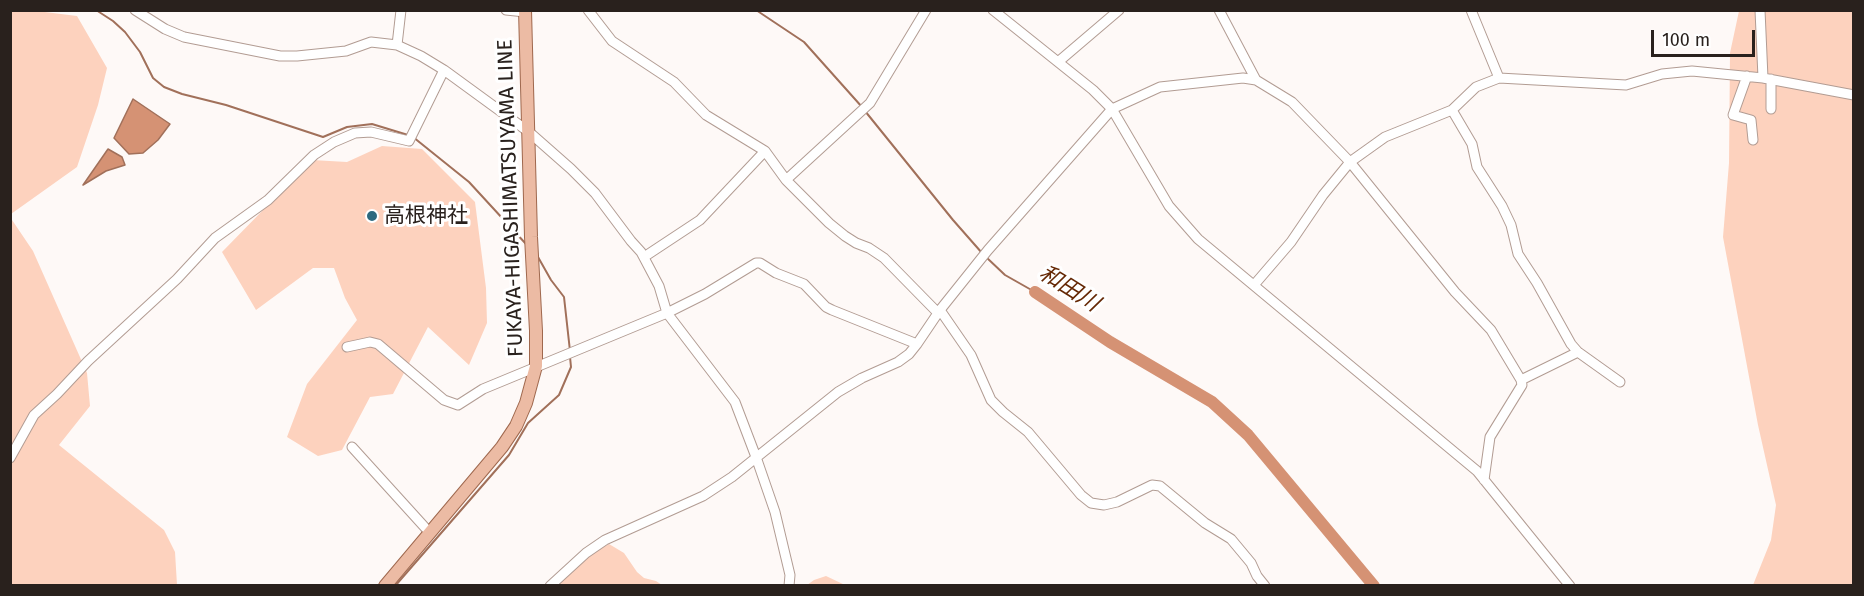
<!DOCTYPE html>
<html>
<head>
<meta charset="utf-8">
<style>
  body { margin:0 }
  #map { position:relative; width:1864px; height:596px; overflow:hidden; background:#fef9f7; font-family:"Fira Sans",sans-serif }
  canvas { display:block }
  .frame { position:absolute; inset:0; border:12px solid #29211d; pointer-events:none }
  .scale { position:absolute; left:1651px; top:30px; width:104px; height:27px; box-sizing:border-box; border:3px solid #29211d; border-top:0; padding-left:8px; font-size:18px; line-height:21px; white-space:nowrap; color:#29211d; -webkit-text-stroke:4px #fff; paint-order:stroke }
</style>
</head>
<body>
<div id="map">
<canvas width="1864" height="596"></canvas>
<div class="frame"></div>
<div class="scale">100 m</div>
</div>
<script>
const g = document.querySelector('canvas').getContext('2d');
g.lineJoin = 'round';
function fillPath(path, color) { g.fillStyle = color; g.fill(path, 'evenodd'); }
const toPath = rows => new Path2D(rows.map(r => 'M' + r).join(''));
function stroke(path, color, width, dash) { g.strokeStyle = color; g.lineWidth = width; g.lineCap = dash ? 'butt' : 'round'; g.setLineDash(dash || []); g.stroke(path); }
function write(font, color, halo, rows, align = 'center') {
  g.font = font + ' "Fira Sans","Noto Sans JP",sans-serif'; g.lineWidth = 6; g.setLineDash([]); g.textBaseline = 'middle'; g.strokeStyle = halo; g.fillStyle = color; for (const [text, x, y, turn = 0] of rows) {
    g.save(); g.translate(x, y); g.rotate((+turn || 0) * Math.PI / 180); g.textAlign = isNaN(turn) ? turn : align; if (halo) g.strokeText(text, 0, 0); g.fillText(text, 0, 0); g.restore();
  }
}
const green = toPath([
  [11,10,37,11,77,16,107,68,98,105,77,167,11,214],
  [1739,11,1853,11,1853,585,1753,585,1771,540,1776,505,1758,425,1723,237,1729,163,1730,53],
  [382,146,422,149,475,202,486,288,487,323,469,365,428,327,393,394,370,397,342,450,318,456,287,437,307,384,357,320,345,298,334,268,313,268,256,310,222,252,312,160,347,162],
  [10,217,33,251,87,373,90,406,59,445,164,530,175,552,177,585,11,585],
  [609,544,624,553,637,572,644,578,656,581,662,585,554,586,562,574,601,548],
  [826,576,845,585,807,585,814,580]
]);
const water = toPath([
  [133,99,170,124,158,140,143,153,129,154,114,138,133,99],
  [108,149,122,157,125,165,106,171,83,185,108,149]
]);
const stream = toPath([
  [96,10,113,21,125,32,140,52,153,78,164,87,182,94,226,105,323,137,347,127,372,124,408,135],
  [756,10,804,42,862,107],
  [865,111,953,220,982,253],
  [413,137,469,182,526,244],
  [538,257,551,280,564,297,570,351],
  [986,257,1005,275,1035,292],
  [395,586,509,455,528,423,559,395,571,367,570,357]
]);
const river = toPath([
  [1035,292,1110,342,1212,402,1248,435,1374,586]
]);
const minor = toPath([
  [135,10,165,29,184,37,280,56,297,56,346,51,371,42,397,45,421,56,444,70,529,132,571,169,595,193,631,241,641,252,659,286,667,313,735,402,756,457,775,512,790,575,789,586],
  [506,10,525,12],
  [588,10,612,41,674,82,706,115,765,151,786,180,829,223,845,236,856,243,869,248,884,258,938,313],
  [993,10,1093,90,1112,109,1169,206,1198,239,1477,471,1570,586],
  [1219,10,1256,80],
  [1471,10,1499,78],
  [1760,10,1763,78],
  [397,45,401,10],
  [1058,62,1119,10],
  [1747,76,1733,115,1751,120,1753,140],
  [1771,79,1771,109],
  [1452,110,1472,144,1477,167,1502,206,1511,225,1518,254,1537,283,1571,344,1578,352,1620,382],
  [786,180,870,103,926,10],
  [644,257,700,220,765,151],
  [1254,285,1291,242,1323,195,1350,162,1385,137,1452,110,1476,87,1499,78,1626,85,1662,74,1692,71,1763,78,1854,95],
  [940,310,971,355,991,400,1003,412,1028,432,1081,495,1091,503,1104,505,1117,502,1152,485,1160,486,1205,523,1231,539,1251,563,1257,576,1265,586],
  [347,347,370,342,378,344,444,400,458,405,483,389,667,313,705,294,756,263,760,263,776,273,804,284,826,307,832,310,917,344],
  [352,447,430,533],
  [10,458,34,415,57,394,88,361,177,279,215,238,268,200,314,155,334,142,355,133,371,132,409,141,444,70],
  [1484,480,1490,437,1522,385,1521,380,1578,352],
  [550,586,586,553,605,540,703,496,732,477,838,392,862,378,898,362,909,354,917,344,940,310,988,250,1112,109,1160,87,1243,78,1256,80,1292,102,1350,162,1455,292,1491,330,1521,380]
]);
const major = toPath([
  [385,586,502,447,516,426,526,403,536,366,536,331,531,237,525,10]
]);
const markers = [
  [372,216,6,"#2c697f"]
];
const streetNames = [
  ["FUKAYA-HIGASHIMATSUYAMA LINE",511,198,-92]
];
const poiNames = [
  ["高根神社",384,216]
];
const waterNames = [
  ["和田川",1069,289,32]
];
fillPath(green, '#fdd2be');
fillPath(water, '#d59274');
stroke(water, '#a1705a', 1.5);
stroke(stream, '#a1705a', 2);
stroke(river, '#d59274', 12);
stroke(minor, '#b29c93', 11);
stroke(major, '#9f684e', 14);
stroke(minor, '#fff', 9);
stroke(major, '#ecbba4', 12);
for (const [x, y, r, color] of markers) { const dot = new Path2D(); dot.arc(x, y, r, 0, 2 * Math.PI); g.fillStyle = color; g.fill(dot); stroke(dot, '#fff', 2); }
write('21px', '#29211d', '#fff', streetNames);
write('21px', '#29211d', '#fff', poiNames, 'left');
write('italic 22px', '#652805', '#fff', waterNames);
</script>
</body>
</html>
